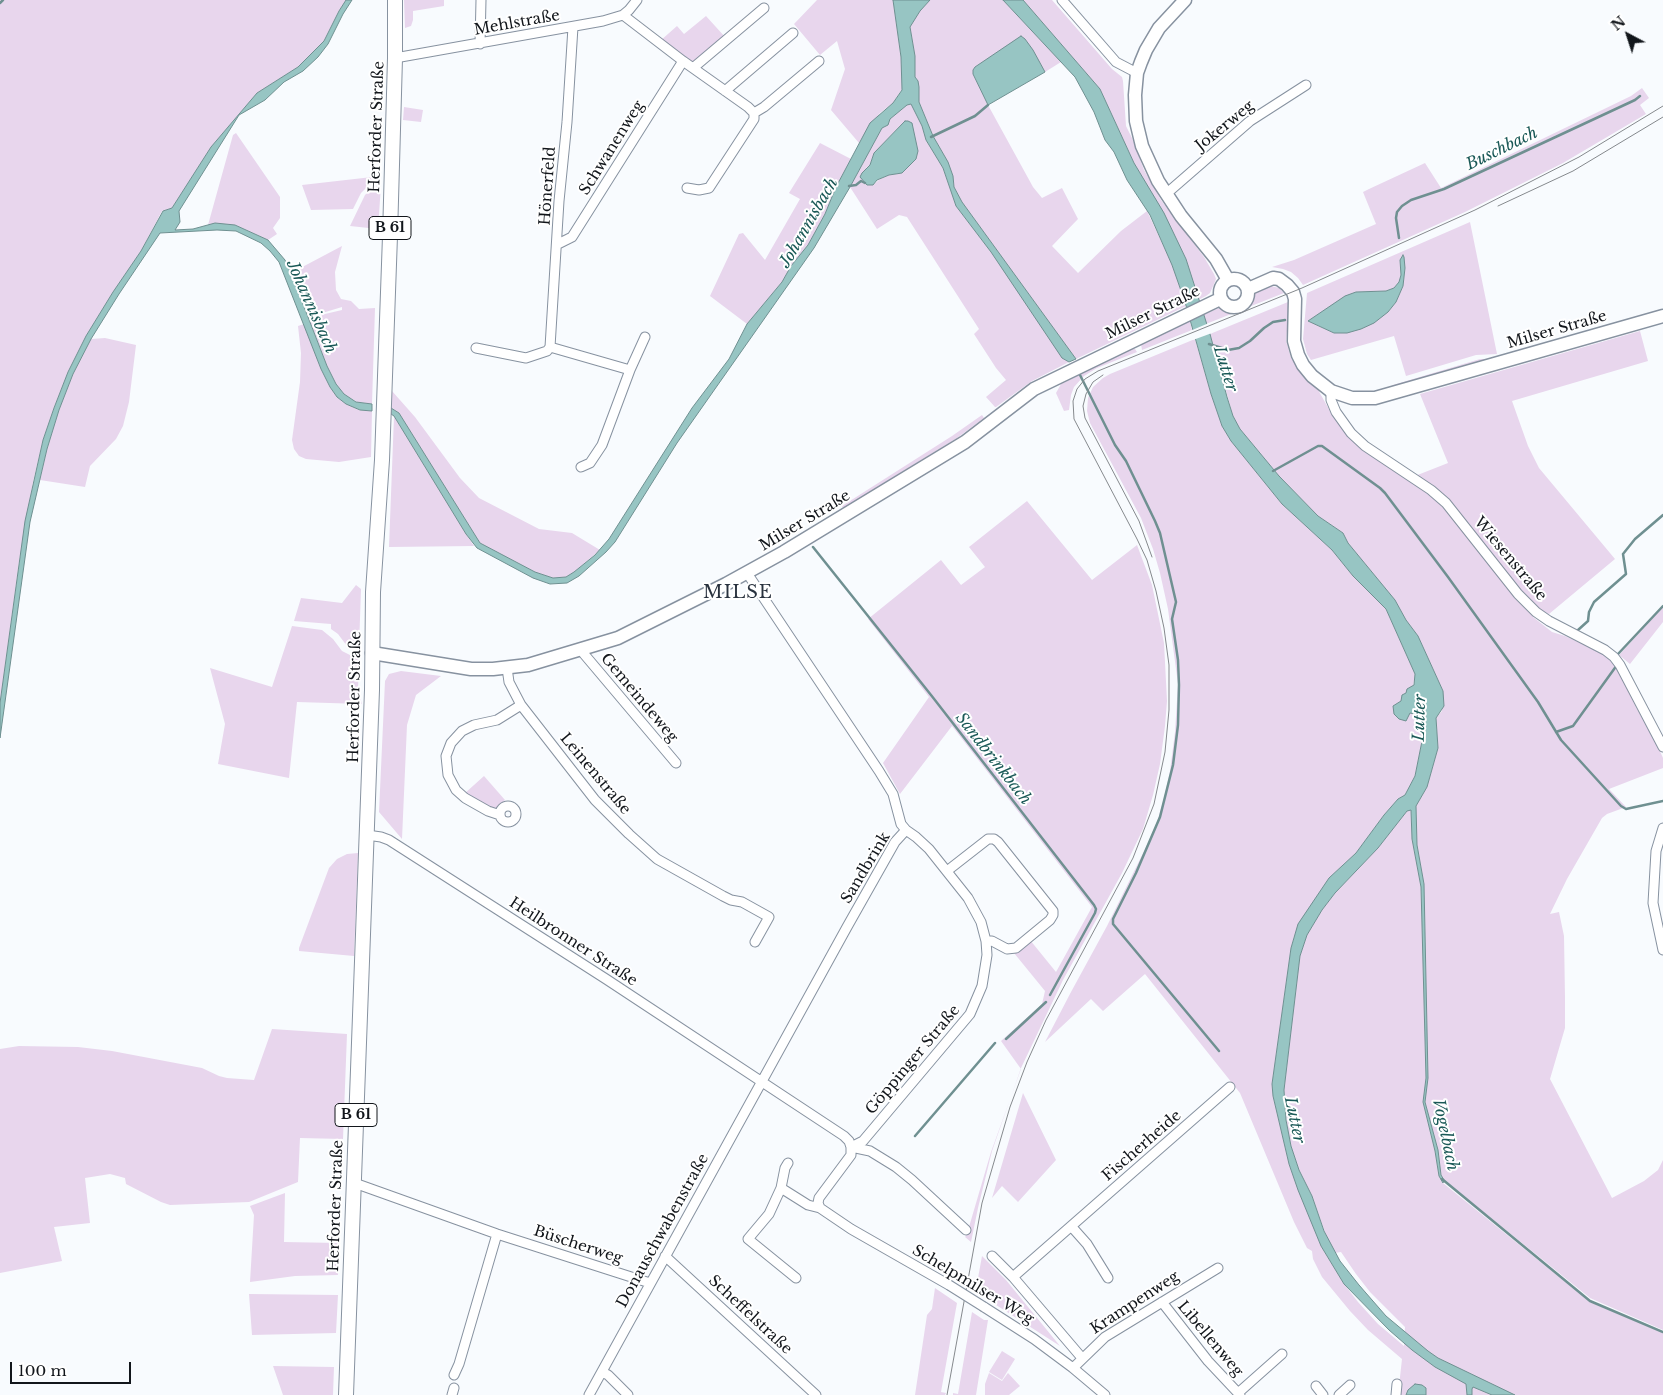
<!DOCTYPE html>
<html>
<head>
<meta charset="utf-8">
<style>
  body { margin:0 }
  #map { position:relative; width:1663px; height:1395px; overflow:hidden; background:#f8fbfe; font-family:"Libre Baskerville",serif }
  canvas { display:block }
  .north { position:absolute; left:1603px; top:10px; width:50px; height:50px; -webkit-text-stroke:4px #fff; paint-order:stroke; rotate:320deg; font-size:14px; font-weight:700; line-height:20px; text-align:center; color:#12161b }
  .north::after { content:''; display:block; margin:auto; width:18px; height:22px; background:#12161b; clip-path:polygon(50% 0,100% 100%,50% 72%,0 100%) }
  .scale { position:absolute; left:10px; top:1362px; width:121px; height:22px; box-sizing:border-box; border:2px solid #12161b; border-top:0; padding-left:6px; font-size:15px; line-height:18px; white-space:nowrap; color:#12161b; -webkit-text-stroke:4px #fff; paint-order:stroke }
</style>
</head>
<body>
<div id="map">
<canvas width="1663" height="1395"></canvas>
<div class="north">N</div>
<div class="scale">100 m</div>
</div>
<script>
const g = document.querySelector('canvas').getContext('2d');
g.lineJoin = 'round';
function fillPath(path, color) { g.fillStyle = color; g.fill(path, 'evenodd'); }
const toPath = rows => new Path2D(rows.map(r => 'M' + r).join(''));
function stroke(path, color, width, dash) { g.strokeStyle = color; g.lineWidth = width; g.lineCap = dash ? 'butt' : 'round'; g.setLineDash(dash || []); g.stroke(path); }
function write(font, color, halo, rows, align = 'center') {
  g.font = font + ' "Libre Baskerville",serif'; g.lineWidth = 4; g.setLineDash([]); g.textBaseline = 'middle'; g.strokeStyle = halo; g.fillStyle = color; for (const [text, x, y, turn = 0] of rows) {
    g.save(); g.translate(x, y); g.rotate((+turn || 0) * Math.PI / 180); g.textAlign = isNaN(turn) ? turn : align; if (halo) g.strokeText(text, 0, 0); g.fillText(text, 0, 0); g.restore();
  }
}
const green = toPath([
  [0,0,346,0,339,11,324,41,298,67,257,93,211,147,172,208,162,211,141,251,113,292,86,336,68,372,54,408,43,440,33,482,19,562,0,703],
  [404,0,444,0,444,6,413,11,413,20,411,26,405,28],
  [817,0,893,0,901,57,902,89,893,103,880,113,859,143,831,110,845,69,837,41,820,55,794,24],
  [930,0,1003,0,1061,62,1045,72,1025,39,975,67,973,70,973,74,988,105,1033,187,1042,198,1062,188,1078,219,1052,246,1078,273,1121,231,1147,211,1172,264,1186,306,1076,359,962,202,954,187,953,176,948,162,933,136,919,102,919,87,918,81,915,77,915,56,910,27,920,11],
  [1023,0,1052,0,1112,69,1122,77,1123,81,1126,126,1132,138,1144,170,1161,200,1204,257,1214,274,1216,279,1214,284,1210,293,1206,296,1198,300,1186,259,1134,163,1100,89],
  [706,16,725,37,692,66,660,41,677,26,684,34],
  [1642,88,1649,98,1640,105,1646,114,1563,163,1465,212,1303,285,1298,278,1291,272,1283,269,1272,267,1294,260,1376,224,1363,192,1369,189,1425,163,1441,188,1631,96],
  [911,104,922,126,926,140,943,168,956,206,991,252,1065,360,1069,362,1032,381,996,407,995,407,986,397,1006,380,996,368,974,334,979,329,907,217,899,215,877,229,850,187,882,128,888,125,890,119,907,105],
  [905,121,914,138,918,151,916,159,902,173,889,175,880,179,873,185,866,168,870,165,874,153],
  [404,107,423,110,421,122,403,120],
  [236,133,280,197,280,218,273,228,277,234,268,240,235,225,208,225,233,135],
  [820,143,851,159,836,187,825,214,808,245,791,266,782,282,747,324,710,296,739,234,743,233,765,260,800,199,789,193],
  [381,176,381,179,369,185,361,193,353,209,311,210,302,185],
  [381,185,378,229,350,226,365,195,371,189],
  [1470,222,1497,354,1476,355,1406,376,1394,336,1311,360,1307,354,1303,339,1307,293],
  [1400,260,1405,268,1403,286,1396,302,1388,312,1334,333,1308,321,1356,292,1386,291,1394,288,1399,282,1401,275],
  [342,246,335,272,336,290,341,299,351,301,359,309,375,308,372,404,357,402,344,394,336,384,327,366,310,321,325,314,342,310,342,307,309,317,291,273],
  [1271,286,1279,288,1284,293,1206,324,1203,315,1219,308,1233,311,1240,310,1249,303,1253,294,1261,289],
  [1288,302,1289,311,1286,341,1291,358,1305,378,1317,388,1334,418,1356,443,1442,503,1513,595,1534,614,1533,617,1552,632,1565,636,1609,656,1616,666,1637,709,1655,740,1663,758,1663,768,1609,789,1626,807,1607,814,1602,818,1567,879,1550,914,1559,912,1564,936,1565,998,1565,1028,1550,1079,1612,1198,1644,1181,1658,1170,1663,1160,1663,1330,1590,1298,1444,1180,1441,1175,1438,1150,1425,1102,1428,1078,1424,884,1417,845,1416,806,1427,787,1438,748,1436,718,1442,711,1443,691,1418,636,1406,620,1395,600,1348,543,1343,533,1318,516,1279,476,1240,429,1233,416,1210,334],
  [1190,321,1192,330,1142,350,1141,344],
  [304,324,321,369,330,387,337,397,346,404,359,410,372,411,371,457,339,462,306,459,299,456,294,449,292,440,300,382,301,353,298,326],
  [1640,331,1648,361,1512,401,1528,446,1539,468,1615,559,1549,614,1538,609,1520,592,1447,497,1415,476,1448,463,1420,394],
  [105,338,136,345,129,402,123,426,116,439,90,466,85,487,40,480,47,449,59,410,73,374,91,339],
  [1195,339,1211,394,1222,426,1231,441,1282,504,1332,550,1353,576,1386,609,1415,674,1409,713,1414,714,1420,719,1422,741,1415,776,1405,795,1398,799,1384,815,1356,853,1329,878,1294,937,1291,948,1272,1084,1273,1096,1289,1164,1321,1246,1344,1284,1358,1302,1378,1324,1404,1346,1405,1327,1370,1292,1356,1274,1341,1252,1335,1253,1328,1241,1312,1196,1299,1170,1291,1146,1287,1126,1284,1090,1300,956,1307,935,1322,910,1335,893,1378,848,1407,811,1411,810,1412,839,1421,887,1426,1078,1423,1102,1435,1151,1439,1176,1443,1183,1590,1302,1663,1333,1663,1395,1426,1395,1426,1388,1408,1390,1406,1395,1398,1395,1402,1359,1368,1330,1350,1311,1322,1277,1313,1259,1312,1251,1307,1248,1294,1222,1240,1093,1145,974,1103,1011,1091,999,1045,1042,1071,992,1107,926,1148,843,1157,822,1164,798,1170,771,1175,732,1178,684,1168,609,1160,573,1153,549,1141,518,1090,423,1087,411,1088,398,1093,387,1103,378,1110,374],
  [1132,349,1135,349,1137,352,1097,368,1084,376,1074,387,1071,395,1069,410,1064,411,1056,393,1061,384],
  [1480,359,1489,359,1489,362,1382,391,1393,385],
  [392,391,415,417,460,478,479,498,539,529,572,533,600,550,574,572,566,577,553,578,535,572,480,543,399,413,391,408],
  [982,415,984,418,957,438,843,508,842,506,952,436],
  [394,416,466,534,474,546,389,547],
  [1027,501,1092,580,1137,545,1152,585,1164,643,1167,701,1165,726,1160,764,1153,795,1143,829,1122,873,1063,980,1021,1068,992,1151,978,1208,971,1242,965,1237,971,1230,969,1227,991,1152,1021,1069,1001,1041,1042,1004,1045,991,1014,953,1030,940,1056,972,1092,907,952,726,900,794,883,763,929,697,868,619,941,560,961,585,985,567,969,547],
  [356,585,361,589,359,648,347,646,338,634,331,629,331,624,294,621,301,598,342,603],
  [1663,607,1663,622,1630,664,1619,655],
  [292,626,322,630,333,639,342,651,352,656,359,657,358,690,362,704,297,702,289,778,218,764,225,724,210,668,272,687],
  [401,671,441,676,416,695,407,725,402,839,379,812,385,681,389,674],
  [484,776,505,800,494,810,464,794],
  [358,853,354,956,299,951,299,948,329,868,337,859,347,854],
  [272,1029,347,1034,343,1139,300,1138,298,1182,249,1202,170,1205,161,1202,126,1184,125,1178,110,1174,85,1178,90,1223,54,1227,62,1261,0,1273,0,1049,19,1046,78,1047,112,1051,202,1068,219,1076,227,1078,254,1080],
  [1023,1093,1056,1160,1018,1202,1002,1186,992,1198],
  [285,1193,284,1242,339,1243,338,1275,295,1276,250,1282,254,1215,250,1206],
  [982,1256,1006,1280,1060,1346,993,1303,994,1301,976,1289],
  [935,1288,957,1303,941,1392,946,1393,945,1395,915,1395,927,1315,932,1309],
  [249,1294,338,1295,336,1333,252,1335],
  [972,1312,984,1320,988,1320,976,1395,953,1395,953,1393,958,1394],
  [1002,1351,1015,1359,1002,1380,989,1372],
  [273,1366,334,1367,333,1395,283,1395],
  [989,1373,1002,1381,1008,1373,1020,1386,1009,1395,985,1395,985,1384]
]);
const water = toPath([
  [346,0,352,0,343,14,328,44,318,57,303,71,284,82,265,100,239,115,179,211,180,222,175,230,193,229,215,223,235,225,268,240,285,260,291,273,327,366,336,384,344,394,356,402,372,404,372,411,360,410,346,404,337,397,330,387,321,369,279,262,270,251,261,243,236,231,217,230,160,233,119,294,91,339,73,374,59,410,47,449,30,522,0,738,0,703,25,521,43,440,54,408,68,372,86,336,113,292,141,251,163,211,172,208,211,147,257,93,298,67,324,41,339,11,346,0],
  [893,0,930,0,920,11,910,27,915,56,915,77,918,81,919,87,919,102,933,136,948,162,953,176,954,187,962,202,1076,359,1069,362,1062,358,991,252,956,206,943,168,926,140,922,126,911,104,907,105,890,119,888,125,882,128,850,187,814,248,677,443,615,542,606,552,579,576,567,583,550,584,533,578,477,548,466,534,394,416,391,414,391,408,399,413,480,543,535,572,553,578,566,577,574,572,595,555,609,539,692,408,729,359,747,324,782,282,791,266,808,245,825,214,836,187,870,123,893,103,902,90,901,57,893,0],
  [1003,0,1023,0,1100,89,1134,163,1164,213,1186,259,1210,334,1227,397,1233,416,1240,429,1279,476,1318,516,1343,533,1348,543,1395,600,1406,620,1418,636,1443,691,1444,706,1436,718,1438,748,1427,787,1416,806,1417,845,1424,884,1428,1078,1425,1102,1438,1150,1441,1175,1444,1180,1443,1183,1439,1176,1435,1151,1423,1102,1426,1078,1421,887,1412,839,1411,810,1407,811,1378,848,1335,893,1322,910,1307,935,1300,956,1284,1090,1286,1120,1291,1146,1299,1170,1312,1196,1324,1231,1340,1261,1359,1285,1386,1316,1428,1351,1438,1358,1515,1395,1492,1395,1473,1387,1472,1389,1472,1395,1467,1395,1466,1384,1435,1367,1412,1350,1389,1330,1344,1284,1321,1246,1298,1190,1289,1164,1273,1096,1272,1084,1291,948,1298,924,1329,878,1356,853,1384,815,1398,799,1405,795,1415,776,1422,741,1420,719,1414,714,1410,713,1406,721,1399,719,1394,714,1393,706,1401,701,1402,695,1406,693,1407,689,1414,685,1415,674,1386,609,1353,576,1332,550,1282,504,1231,441,1222,426,1211,394,1185,302,1172,265,1150,215,1127,180,1114,152,1105,140,1094,112,1075,77,1003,0],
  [1021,36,1025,39,1033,50,1045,72,988,105,973,74,973,70,975,67,1021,36],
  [905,121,908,121,912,123,918,151,916,159,902,173,889,175,877,180,873,185,867,185,860,177,862,173,870,165,874,153,905,121],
  [1403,255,1404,257,1405,268,1403,286,1396,302,1388,312,1374,323,1361,329,1347,333,1334,333,1308,321,1345,296,1356,292,1386,291,1394,288,1399,282,1401,275,1400,260,1403,255],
  [1415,1384,1422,1385,1426,1388,1426,1395,1406,1395,1408,1390,1415,1384]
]);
const pier = toPath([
  [1209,323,1212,333,1193,340,1190,331]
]);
const stream = toPath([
  [0,3,3,0],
  [931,137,975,116,988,105],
  [849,186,856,185,861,181,865,183],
  [1399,238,1396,218,1397,212,1402,206,1411,200,1444,189,1635,100,1640,96],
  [1209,344,1228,350,1239,348,1250,341,1264,328,1273,322,1285,320],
  [1078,371,1115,445,1126,461,1155,521,1160,533,1176,602,1172,619,1178,660,1179,685,1178,725,1173,765,1160,817,1136,873,1113,919,1113,924,1219,1051],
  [1273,471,1318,446,1322,446,1380,488,1385,493,1448,577,1538,702,1561,740,1621,806,1626,809,1663,801],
  [813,547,931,695,1094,905,1096,909,1095,913,1050,995],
  [1578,630,1588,621,1589,612,1594,602,1626,574,1623,554,1635,539,1663,515],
  [1618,654,1663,606],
  [1556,732,1573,726,1617,665],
  [1006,1039,1046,1002],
  [915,1136,995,1043],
  [1442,1179,1590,1301,1663,1332]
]);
const street = toPath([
  [1062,0,1116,62,1137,73],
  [623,15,683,61,748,107,754,113,754,119,709,188,699,190,687,188],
  [480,44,481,0],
  [395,58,603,21,623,15,629,10,637,0],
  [693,68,764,8],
  [725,91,793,33],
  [754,113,764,107,819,61],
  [1166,194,1250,121,1306,85],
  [558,244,572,237,683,61],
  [550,347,559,201,567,122,573,27],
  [476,348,526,358,547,351,550,347,630,370],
  [1331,391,1331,400,1336,412,1351,433,1365,446,1431,490,1446,503,1518,594,1536,612,1549,621,1605,650,1614,657,1620,665,1663,747],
  [581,467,590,463,602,445,630,370,645,337],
  [747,573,879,771,893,794,901,824,906,830,916,837,929,849,968,898,981,922,986,941,987,955,982,986,970,1014,863,1141,851,1147],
  [581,650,584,654,676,763],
  [507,668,509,682,521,705,595,800,629,834,657,859,723,896,731,900,742,902,769,917,755,942],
  '500 814a8 8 0 1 1 16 0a8 8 0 1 1-16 0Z',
  [500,815,488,811,465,798,456,790,448,775,446,756,451,743,462,731,474,725,497,720,521,705],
  [1663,828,1656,851,1653,903,1663,950],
  [367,835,381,837,389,840,606,979,844,1136,849,1141,851,1147,851,1155,819,1198,818,1203,820,1208,851,1229,949,1285],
  [947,871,988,839,994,839,998,842,1053,911,1053,915,1050,920,1016,948,1007,949,992,941,986,941],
  [851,1147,870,1151,896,1167,912,1180,966,1230],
  [353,1185,360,1185,497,1234,650,1283],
  [781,1188,785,1168,788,1163],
  [1071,1226,1087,1244,1108,1278],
  [665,1256,816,1395],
  [992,1256,1013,1277,1082,1358],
  [1013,1277,1230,1087],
  [796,1278,748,1239,769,1214,781,1188,808,1205,820,1208],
  [1162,1302,1208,1361,1240,1395],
  [984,1307,1034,1339,1073,1368,1105,1395],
  [1073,1368,1105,1337,1218,1268],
  [602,1372,608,1375,628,1395],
  [454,1375,459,1364,497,1234],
  [1316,1386,1323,1395],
  [1238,1393,1282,1354],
  [452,1395,454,1388],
  [589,1395,847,927,895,842,906,830],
  [1339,1395,1350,1385],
  [1396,1395,1397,1384]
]);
const secondary = toPath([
  [1185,0,1159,28,1146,50,1141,62,1137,73,1135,95,1136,121,1142,146,1158,181,1181,216,1216,259,1228,280],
  '1220 293a14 14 0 1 1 28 0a14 14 0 1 1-28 0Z',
  [1248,289,1273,278,1279,279,1287,285,1293,292,1295,299,1294,341,1298,355,1303,365,1312,376,1331,391,1352,398,1375,398,1663,316],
  [372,653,471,669,493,669,528,665,618,638,726,584,784,552,965,442,1034,389,1220,299]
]);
const primary = toPath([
  [346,1395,372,690,373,592,382,460,390,236,395,58,395,0]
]);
const tram = toPath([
  [1498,206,1573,171,1663,117],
  [1103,375,1093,382,1086,394,1083,406,1085,418,1139,521,1152,557],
  [947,1395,982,1203,1010,1107,1027,1062,1046,1020,1133,858,1154,804,1165,752,1169,710,1169,665,1164,628,1156,591,1147,560,1137,539,1074,419,1073,401,1077,389,1085,379,1098,371,1302,288,1475,210,1579,157,1663,106]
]);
const streetBridge = toPath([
  [949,1285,984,1307]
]);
const shields = [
  [390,228,42],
  [356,1115,42]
];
const shieldNames = [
  ["B 61",390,228],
  ["B 61",356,1115]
];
const streetNames = [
  ["Mehlstraße",517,23,-10],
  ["Jokerweg",1225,126,-39],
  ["Herforder Straße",377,127,-88],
  ["Schwanenweg",612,148,-58],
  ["Hönerfeld",548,186,-86],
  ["Milser Straße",1153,313,-26],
  ["Milser Straße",1557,330,-16],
  ["Milser Straße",805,521,-31],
  ["Wiesenstraße",1510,559,50],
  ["Herforder Straße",355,697,-89],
  ["Gemeindeweg",639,698,50],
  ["Leinenstraße",595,774,50],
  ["Sandbrink",866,868,-59],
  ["Heilbronner Straße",573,942,33],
  ["Göppinger Straße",913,1060,-50],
  ["Fischerheide",1142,1146,-41],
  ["Herforder Straße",336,1206,-88],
  ["Donauschwabenstraße",663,1231,-61],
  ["Büscherweg",578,1245,18],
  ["Schelpmilser Weg",973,1285,31],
  ["Krampenweg",1135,1303,-33],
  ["Scheffelstraße",750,1315,43],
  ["Libellenweg",1210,1339,50]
];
const waterNames = [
  ["Buschbach",1502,149,-26],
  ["Johannisbach",809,223,-60],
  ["Johannisbach",311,307,66],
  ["Lutter",1225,369,73],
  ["Lutter",1420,718,-88],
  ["Sandbrinkbach",993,759,52],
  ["Lutter",1294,1120,78],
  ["Vogelbach",1445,1135,78]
];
const quarterNames = [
  ["MILSE",738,593]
];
fillPath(green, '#e8d6ed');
fillPath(water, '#97c5c3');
stroke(water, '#6f9091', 1);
fillPath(pier, '#f8fbfe');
stroke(stream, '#6f9091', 2.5);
stroke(street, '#8792a0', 11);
stroke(secondary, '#8792a0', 15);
stroke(primary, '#8792a0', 16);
stroke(street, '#fff', 9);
stroke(secondary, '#fff', 12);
stroke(primary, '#fff', 14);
stroke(tram, '#85898d', 1);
stroke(streetBridge, '#8792a0', 11, []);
stroke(streetBridge, '#fff', 9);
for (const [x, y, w] of shields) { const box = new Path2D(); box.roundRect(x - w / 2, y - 11.5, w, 23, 4); g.fillStyle = '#fff'; g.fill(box); stroke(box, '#12161b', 1); }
write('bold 14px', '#12161b', null, shieldNames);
write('15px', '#12161b', '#fff', streetNames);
write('italic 16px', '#1a5957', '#fff', waterNames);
g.letterSpacing = '1px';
write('18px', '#29323e', '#fff', quarterNames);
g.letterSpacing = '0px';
</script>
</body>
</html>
